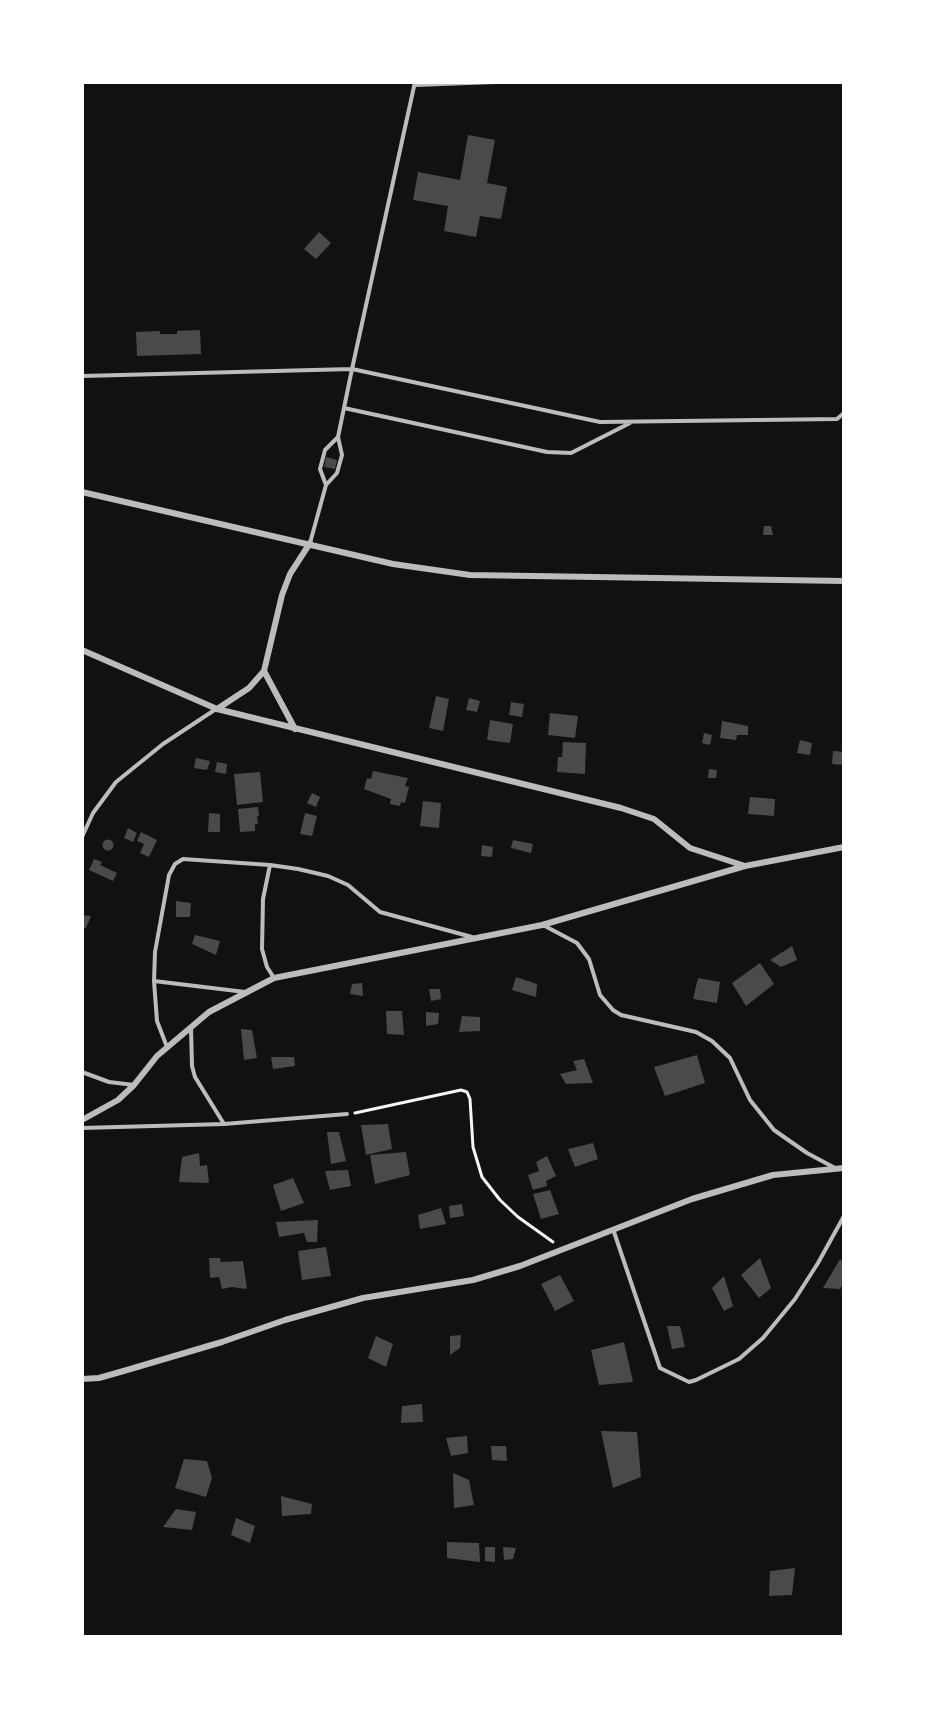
<!DOCTYPE html>
<html>
<head>
<meta charset="utf-8">
<style>
  body { margin:0 }
  #map { position:relative; width:926px; height:1719px; overflow:hidden; background:#111; font-family:Montserrat,sans-serif }
  canvas { display:block }
  .frame { position:absolute; inset:0; border:84px solid #fff; pointer-events:none }
</style>
</head>
<body>
<div id="map">
<canvas width="926" height="1719"></canvas>
<div class="frame"></div>
</div>
<script>
const g = document.querySelector('canvas').getContext('2d');
g.lineJoin = 'round';
function fillPath(path, color) { g.fillStyle = color; g.fill(path, 'evenodd'); }
const toPath = rows => new Path2D(rows.map(r => 'M' + r).join(''));
function stroke(path, color, width, dash) { g.strokeStyle = color; g.lineWidth = width; g.lineCap = dash ? 'butt' : 'round'; g.setLineDash(dash || []); g.stroke(path); }
const building = toPath([
  [468,135,495,140,487,183,507,187,501,219,480,216,476,237,444,231,448,206,413,200,418,172,460,180],
  [319,232,331,243,316,259,304,249],
  [200,330,201,354,137,356,136,332,160,331,160,334,177,334,177,331],
  [326,457,337,460,335,469,324,467],
  [764,526,771,526,773,535,763,535],
  [436,696,449,699,443,731,429,728],
  [469,698,480,701,477,712,466,710],
  [511,702,524,704,522,717,509,715],
  [550,713,578,716,575,738,548,735],
  [490,720,513,724,510,743,487,740],
  [722,721,748,726,748,735,737,735,736,740,720,738],
  [704,733,712,735,710,745,702,743],
  [800,740,812,743,810,755,797,753],
  [563,742,586,743,585,774,557,772,558,757,562,757],
  [833,751,844,752,844,765,832,764],
  [196,758,210,761,207,770,194,768],
  [217,762,227,764,226,774,215,772],
  [709,769,717,770,716,778,708,778],
  [373,771,408,778,405,786,409,787,405,803,401,802,400,806,390,804,391,799,364,789,367,778,371,779],
  [260,772,263,802,237,805,234,774],
  [312,793,320,797,316,807,307,803],
  [750,797,775,799,774,816,748,814],
  [423,801,441,803,439,828,420,826],
  [258,807,259,816,257,816,258,824,255,824,255,831,240,832,238,809],
  [209,813,220,814,220,832,208,832],
  [305,813,317,816,312,836,300,834],
  [128,828,137,833,133,842,124,838],
  [141,832,157,840,149,857,140,853,144,844,137,841],
  '102.5 845a5.5 5.5 0 1 1 11 0a5.5 5.5 0 1 1-11 0Z',
  [513,840,533,844,531,853,511,848],
  [482,845,493,847,492,857,481,856],
  [94,859,102,862,100,865,117,873,113,881,89,870],
  [176,901,191,903,190,917,176,917],
  [82,915,91,916,86,928,82,928],
  [195,935,220,941,216,955,192,944],
  [792,946,797,960,781,967,770,960],
  [760,963,774,984,746,1006,732,983],
  [516,977,537,984,536,997,512,990],
  [698,978,720,982,717,1003,693,999],
  [362,983,363,996,350,994,352,984],
  [429,989,440,989,441,999,431,1001],
  [386,1011,402,1011,404,1035,387,1034],
  [426,1012,439,1013,438,1024,426,1026],
  [462,1016,480,1017,480,1031,459,1032],
  [241,1029,252,1030,257,1058,244,1060],
  [697,1055,705,1083,665,1096,654,1067],
  [271,1057,294,1057,295,1066,273,1069],
  [584,1059,593,1083,566,1084,560,1074,577,1070,573,1061],
  [388,1124,392,1149,366,1155,361,1125],
  [327,1132,339,1132,346,1161,331,1164],
  [593,1143,598,1159,575,1167,568,1149],
  [406,1152,410,1175,375,1184,370,1155],
  [199,1153,200,1166,207,1165,209,1183,179,1182,182,1157],
  [547,1156,556,1176,546,1181,547,1186,533,1190,528,1175,539,1171,536,1162],
  [348,1170,351,1186,330,1190,325,1171],
  [293,1178,304,1203,281,1211,273,1185],
  [550,1190,559,1214,541,1219,533,1194],
  [462,1204,464,1216,450,1218,449,1206],
  [441,1208,446,1224,420,1229,418,1215],
  [318,1220,317,1242,307,1242,304,1233,279,1237,276,1222],
  [326,1247,331,1276,302,1280,298,1251],
  [209,1258,220,1258,221,1262,243,1261,247,1289,232,1287,222,1289,219,1277,210,1278],
  [760,1258,771,1288,759,1298,741,1275],
  [840,1259,844,1264,844,1282,840,1289,823,1288],
  [560,1275,574,1301,555,1311,541,1284],
  [724,1276,733,1306,724,1311,712,1288],
  [667,1326,680,1326,685,1347,672,1349],
  [461,1335,460,1348,450,1355,450,1336],
  [376,1336,393,1344,386,1367,368,1358],
  [624,1342,633,1382,599,1385,591,1350],
  [422,1404,423,1422,401,1423,402,1406],
  [601,1431,637,1432,641,1477,613,1488],
  [467,1436,468,1453,451,1456,446,1438],
  [491,1446,506,1446,507,1461,492,1460],
  [184,1459,207,1461,212,1478,206,1497,175,1488],
  [453,1473,469,1480,474,1505,454,1508],
  [281,1496,312,1504,311,1514,282,1516],
  [176,1509,196,1512,192,1530,163,1527],
  [236,1518,255,1526,250,1543,231,1535],
  [447,1542,479,1543,480,1562,447,1558],
  [485,1547,495,1547,495,1562,485,1561],
  [503,1547,516,1548,513,1559,504,1560],
  [795,1568,792,1595,769,1596,770,1571]
]);
const path = toPath([
  [355,1113,461,1090,467,1092,470,1099,473,1147,482,1177,500,1200,518,1217,553,1242]
]);
const service = toPath([
  [415,85,495,82],
  [82,376,352,369,415,82],
  [344,408,547,452,571,453,630,423],
  [326,485,320,469,325,450,337,438],
  [310,543,326,485,337,473,342,455,338,437,352,369,600,422,837,419,844,413],
  [82,837,93,813,116,782,163,744,216,709],
  [543,925,577,943,589,959,600,995,613,1010,621,1015,696,1032,712,1041,730,1058,750,1100,774,1130,807,1153,835,1168],
  [274,978,267,967,262,949,263,899,270,865,298,869,328,876,348,885,380,912,472,937],
  [154,981,245,992],
  [191,1028,192,1066,195,1077,224,1124],
  [167,1047,157,1021,154,981,155,952,169,875,175,864,183,859,270,865],
  [82,1072,109,1082,134,1085],
  [82,1128,224,1124,347,1114],
  [613,1229,660,1368,689,1382,696,1380,739,1359,763,1338,795,1299,818,1263,844,1216]
]);
const minor = toPath([
  [82,492,393,564,470,575,844,581],
  [82,650,217,709,621,808,654,819,690,848,745,866,844,847],
  [217,709,249,688,264,671],
  [295,729,264,671,282,595,290,574,310,543],
  [82,1120,118,1100,134,1085,157,1056,209,1012,274,978,542,925,745,866],
  [82,1379,99,1378,127,1370,222,1342,285,1320,363,1298,473,1280,520,1266,692,1199,773,1175,844,1168]
]);
fillPath(building, '#4a4a4a');
stroke(path, '#f5f5f5', 3);
stroke(service, '#bcbcbc', 4);
stroke(minor, '#bcbcbc', 6);
</script>
</body>
</html>
